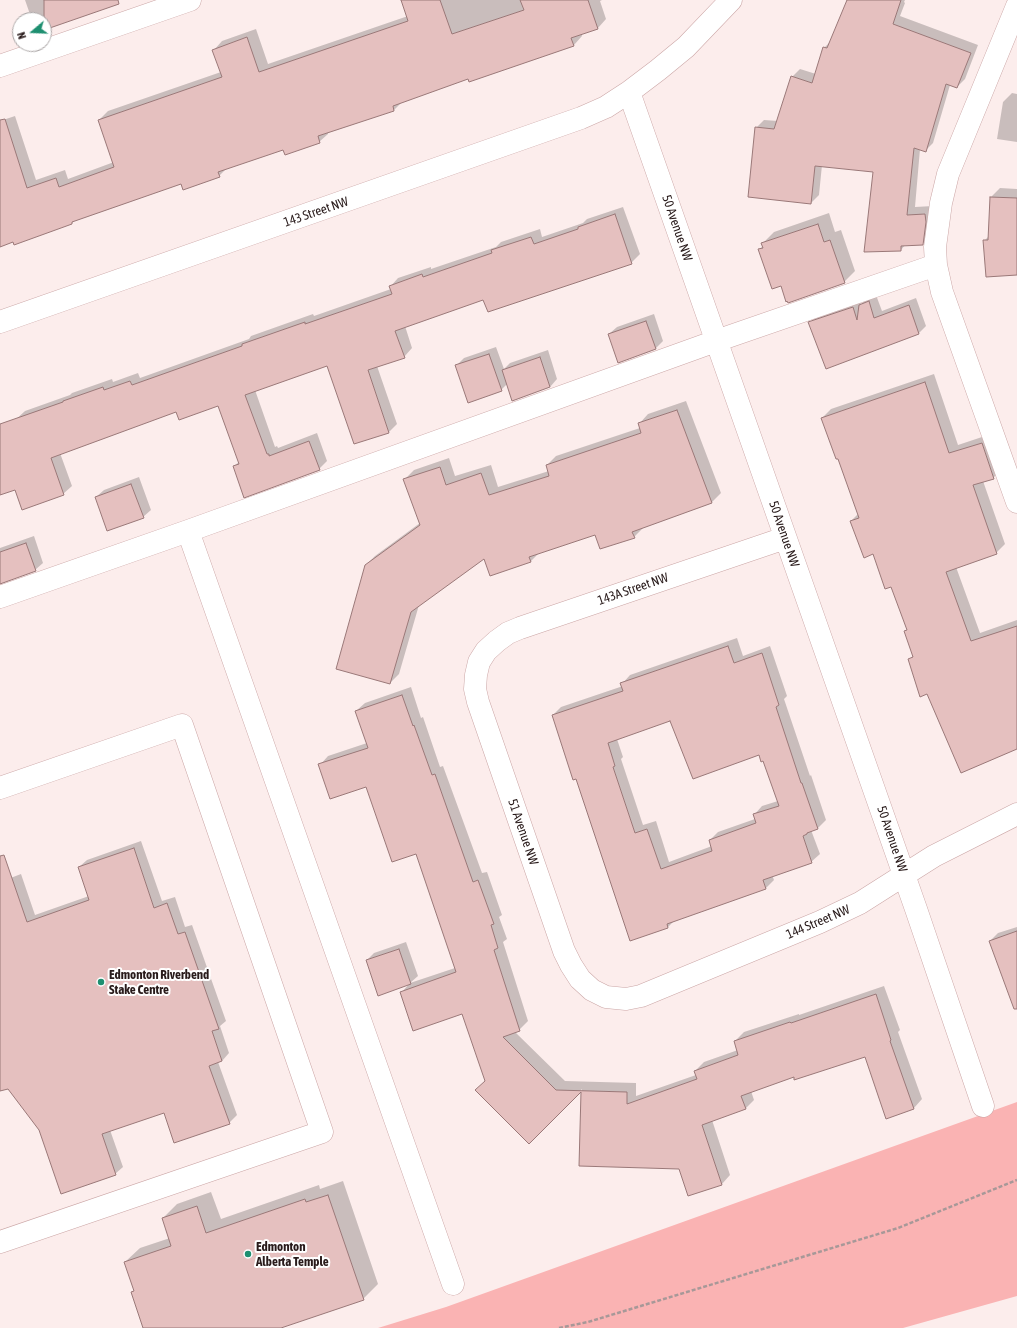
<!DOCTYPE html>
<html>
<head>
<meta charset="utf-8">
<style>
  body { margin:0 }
  #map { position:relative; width:1017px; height:1328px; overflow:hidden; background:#fcedec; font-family:"Asap Condensed",sans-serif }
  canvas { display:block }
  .north { position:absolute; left:12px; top:12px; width:40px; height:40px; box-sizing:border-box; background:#fff; border:1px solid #a9a4a4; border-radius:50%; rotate:251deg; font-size:11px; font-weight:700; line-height:16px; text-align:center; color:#291b1b }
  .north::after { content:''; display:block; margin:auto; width:14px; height:18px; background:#1e8f70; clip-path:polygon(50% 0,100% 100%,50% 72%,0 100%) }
</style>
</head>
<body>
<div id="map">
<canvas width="1017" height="1328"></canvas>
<div class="north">N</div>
</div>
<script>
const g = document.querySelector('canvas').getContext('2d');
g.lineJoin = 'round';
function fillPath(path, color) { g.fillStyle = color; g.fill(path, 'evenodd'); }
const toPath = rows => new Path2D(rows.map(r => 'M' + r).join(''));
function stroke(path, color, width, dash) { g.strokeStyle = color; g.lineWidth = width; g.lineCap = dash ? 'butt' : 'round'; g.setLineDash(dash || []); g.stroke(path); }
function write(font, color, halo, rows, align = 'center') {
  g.font = font + ' "Asap Condensed",sans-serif'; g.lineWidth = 4; g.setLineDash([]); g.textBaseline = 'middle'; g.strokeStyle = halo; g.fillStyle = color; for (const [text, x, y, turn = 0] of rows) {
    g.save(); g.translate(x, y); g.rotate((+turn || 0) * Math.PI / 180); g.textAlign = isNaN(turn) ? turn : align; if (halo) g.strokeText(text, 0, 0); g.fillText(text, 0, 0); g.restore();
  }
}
const green = toPath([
  [1017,1102,1017,1296,903,1328,378,1328,446,1307]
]);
const shadow = toPath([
  [25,0,89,0,44,29,44,20,32,20],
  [402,0,602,0,600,1,606,19,598,28,582,33,582,36,574,45,470,80,469,78,403,101,394,110,328,132,328,134,319,142,284,149,227,168,219,176,182,183,74,221,72,223,0,246,0,121,15,116,36,180,65,170,68,179,114,162,99,120,108,111,221,72,214,50,222,41,256,29,268,64,408,16],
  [849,0,905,0,904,2,905,3,900,16,978,45,965,79,957,87,950,85,933,143,925,151,920,149,915,207,933,206,930,236,922,244,905,245,901,250,874,171,822,165,819,195,811,203,756,128,764,120,778,121,792,77,800,69,816,74,824,48,832,40],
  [1012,93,1017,94,1017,142,997,139,1003,102],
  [1000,188,1017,189,1017,274,984,241,989,236,991,197],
  [623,207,640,254,631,263,484,299,405,326,412,348,404,357,377,366,397,424,389,432,328,365,255,390,275,447,277,446,278,448,317,433,327,461,319,469,234,466,239,462,219,405,177,411,60,453,72,486,63,494,15,489,0,494,0,434,25,411,70,395,72,393,112,379,113,382,138,373,140,378,249,339,251,336,313,314,314,316,391,289,390,287,398,278,431,267,431,269,496,247,501,242,540,229,542,237,583,223,587,219],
  [829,213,835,232,841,230,855,271,844,282,781,285,759,250,763,246,763,243,774,232],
  [876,295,882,311,916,298,926,326,919,333,810,323,817,315,860,300,861,304,867,298],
  [654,314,663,341,656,348,609,334,617,327],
  [496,347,504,369,510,363,548,350,557,379,550,387,507,384,501,390,456,366,464,358],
  [934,374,958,445,991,434,1002,469,993,478,983,481,1005,544,996,553,956,567,980,633,1017,620,1017,747,927,693,909,660,914,655,905,632,908,629,892,585,874,553,851,521,859,513,822,418,831,409],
  [686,401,721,493,712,502,643,528,634,537,596,534,539,553,530,562,484,558,419,605,399,674,390,683,366,565,375,556,420,523,405,479,414,470,449,458,455,476,491,465,498,487,549,471,547,465,556,456,640,428,639,424,648,414],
  [139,477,151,510,143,517,96,497,104,490],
  [34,536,43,563,35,570,0,579,0,548],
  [737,638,743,656,770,646,787,696,784,699,810,776,811,775,826,820,818,828,811,830,820,854,811,862,772,875,774,880,766,888,675,920,668,927,630,939,577,778,553,715,561,707,623,686,622,684,630,675],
  [671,719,760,754,764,760,778,801,762,806,754,815,755,819,718,832,710,840,712,846,669,862,656,821,643,825,621,759,623,757,617,739],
  [411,687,421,718,423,717,440,767,443,766,482,873,487,872,502,915,499,917,507,939,503,942,528,1021,519,1030,515,1032,565,1081,636,1083,636,1096,696,1075,695,1071,704,1062,738,1050,735,1041,744,1032,799,1014,799,1015,884,986,900,1030,898,1032,922,1099,914,1108,865,1056,794,1076,751,1091,754,1100,745,1109,712,1120,730,1175,722,1184,680,1168,580,1165,582,1089,529,1143,486,1081,462,1012,401,993,410,983,367,960,374,953,406,942,418,976,410,983,455,968,417,853,367,786,320,765,328,756,367,743,356,711,365,703],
  [141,841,162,901,175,897,185,927,192,925,226,1021,220,1026,229,1053,222,1061,218,1062,237,1115,229,1123,164,1111,110,1130,123,1167,115,1174,40,1129,8,1088,0,1090,0,882,21,874,35,915,89,896,79,867,87,860],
  [1017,927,1017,979,990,941,998,933],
  [343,1181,378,1284,363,1299,278,1328,144,1328,132,1293,135,1290,125,1262,140,1248,170,1238,163,1218,177,1204,211,1192,221,1219,319,1185,320,1189]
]);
const building = toPath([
  [44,0,118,0,119,4,44,30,44,0],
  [401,0,440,0,452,34,524,10,520,0,588,0,598,29,571,38,574,46,469,82,468,79,393,106,394,111,318,136,320,143,285,155,283,150,218,172,220,177,183,190,181,184,72,222,72,224,14,245,13,242,0,247,0,120,5,119,27,188,56,178,59,187,114,167,98,120,222,77,212,50,247,37,259,72,408,21,401,0],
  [847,0,901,0,893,24,971,53,957,88,946,84,926,152,914,148,907,215,925,214,926,222,923,245,901,246,901,251,864,252,873,172,815,166,811,204,748,197,755,127,774,129,791,76,812,83,823,47,827,48,847,0],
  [990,197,1017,198,1017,275,986,277,983,240,988,240,990,197],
  [615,214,632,264,488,312,483,300,395,331,405,358,368,370,389,433,354,444,327,366,245,395,267,454,269,454,269,456,309,441,320,470,244,498,233,466,239,464,218,406,179,420,176,412,51,458,64,495,22,510,15,490,0,495,0,424,63,402,63,401,103,387,104,390,130,381,132,385,242,346,242,344,305,322,305,324,392,294,389,286,422,274,423,277,492,253,491,250,531,237,534,244,578,229,578,227,615,214],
  [818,224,824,242,830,240,845,283,788,303,787,301,786,302,781,286,772,289,758,249,763,248,761,243,818,224],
  [869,301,874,318,909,305,919,334,826,369,808,322,853,307,857,320,859,305,869,301],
  [646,321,656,349,618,363,608,334,646,321],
  [489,354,502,391,468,403,455,365,489,354],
  [540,357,550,387,512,401,502,370,540,357],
  [925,382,949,453,982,443,994,479,973,485,997,554,946,572,971,641,1017,626,1017,749,961,773,927,694,920,697,908,659,913,657,904,631,907,630,891,587,885,589,873,554,864,558,850,521,859,518,838,459,836,459,821,418,925,382],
  [677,410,712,503,632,532,635,538,600,549,595,535,529,557,531,562,490,576,484,559,411,612,390,684,336,669,365,565,420,525,403,479,440,467,446,485,481,473,489,495,549,476,546,465,641,433,638,423,677,410],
  [131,484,144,518,107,531,95,497,131,484],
  [26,543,36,571,0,584,0,552,26,543],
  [728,646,734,663,762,653,779,705,776,707,801,783,802,783,818,829,807,833,807,834,803,836,812,863,763,880,766,889,667,924,668,928,630,941,576,779,573,780,552,715,623,691,620,683,728,646],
  [670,721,693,779,759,755,761,762,763,761,779,806,753,814,756,823,709,840,712,851,661,869,647,829,635,833,613,767,615,766,608,743,670,721],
  [402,695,413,726,414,725,432,775,435,774,473,882,478,880,494,924,491,925,498,948,494,950,520,1031,503,1037,556,1090,627,1092,627,1104,697,1079,694,1071,738,1055,734,1041,790,1022,791,1023,876,994,891,1040,890,1041,914,1109,886,1119,865,1057,794,1080,794,1077,741,1096,746,1109,702,1125,722,1185,688,1196,679,1169,579,1166,581,1092,529,1144,475,1090,485,1081,462,1014,413,1031,400,992,456,972,416,854,392,862,366,787,330,799,318,764,368,748,355,711,402,695],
  [134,848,154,908,167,903,178,934,185,932,219,1029,212,1031,222,1061,209,1066,230,1124,174,1143,164,1113,102,1134,116,1175,61,1194,39,1130,8,1089,0,1091,0,856,4,855,27,922,89,900,78,867,134,848],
  [1017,931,1017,1009,1014,1009,989,941,1017,931],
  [399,949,411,984,378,996,366,960,399,949],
  [328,1195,364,1300,281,1328,143,1328,131,1292,134,1291,124,1262,171,1246,162,1218,197,1206,206,1233,305,1199,306,1202,328,1195]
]);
const path = toPath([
  [559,1328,588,1322,898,1228,1017,1180]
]);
const minor = toPath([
  [1017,6,948,174,941,203,935,247,936,265,942,292,1017,502],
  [0,66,190,0],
  [629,92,916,909,983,1106],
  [0,322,581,118,606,107,629,92,658,70,686,47,731,0],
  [188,531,453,1284],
  [785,538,520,628,508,633,497,641,486,651,479,662,476,675,475,689,478,702,564,951,571,965,580,979,592,990,606,997,626,999,641,996,820,922,860,903,934,856,1017,814],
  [0,597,188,531,716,341,936,265],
  [0,788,182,725,322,1132,0,1242]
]);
const markers = [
  [101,982,4,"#1e8f70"],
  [248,1254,4,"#1e8f70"]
];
const streetNames = [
  ["143 Street NW",316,212,-19],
  ["50 Avenue NW",677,228,71],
  ["50 Avenue NW",784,534,71],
  ["143A Street NW",633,589,-19],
  ["51 Avenue NW",523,832,71],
  ["50 Avenue NW",892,839,71],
  ["144 Street NW",818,922,-23]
];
const poiNames = [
  ["Edmonton Riverbend",109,975],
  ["Stake Centre",109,990],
  ["Edmonton",256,1247],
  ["Alberta Temple",256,1262]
];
fillPath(green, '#fab3b3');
fillPath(shadow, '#0003');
fillPath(building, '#e5c0bf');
stroke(building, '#9a7878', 1);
stroke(minor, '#cba6a6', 23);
stroke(path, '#a79898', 2.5, [4, 2]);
stroke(minor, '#fff', 22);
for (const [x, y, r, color] of markers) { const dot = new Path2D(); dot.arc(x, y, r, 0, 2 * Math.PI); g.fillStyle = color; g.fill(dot); stroke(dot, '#fff', 1.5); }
write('13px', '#291b1b', '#fff', streetNames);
write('bold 13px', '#291b1b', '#fff', poiNames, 'left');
</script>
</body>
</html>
